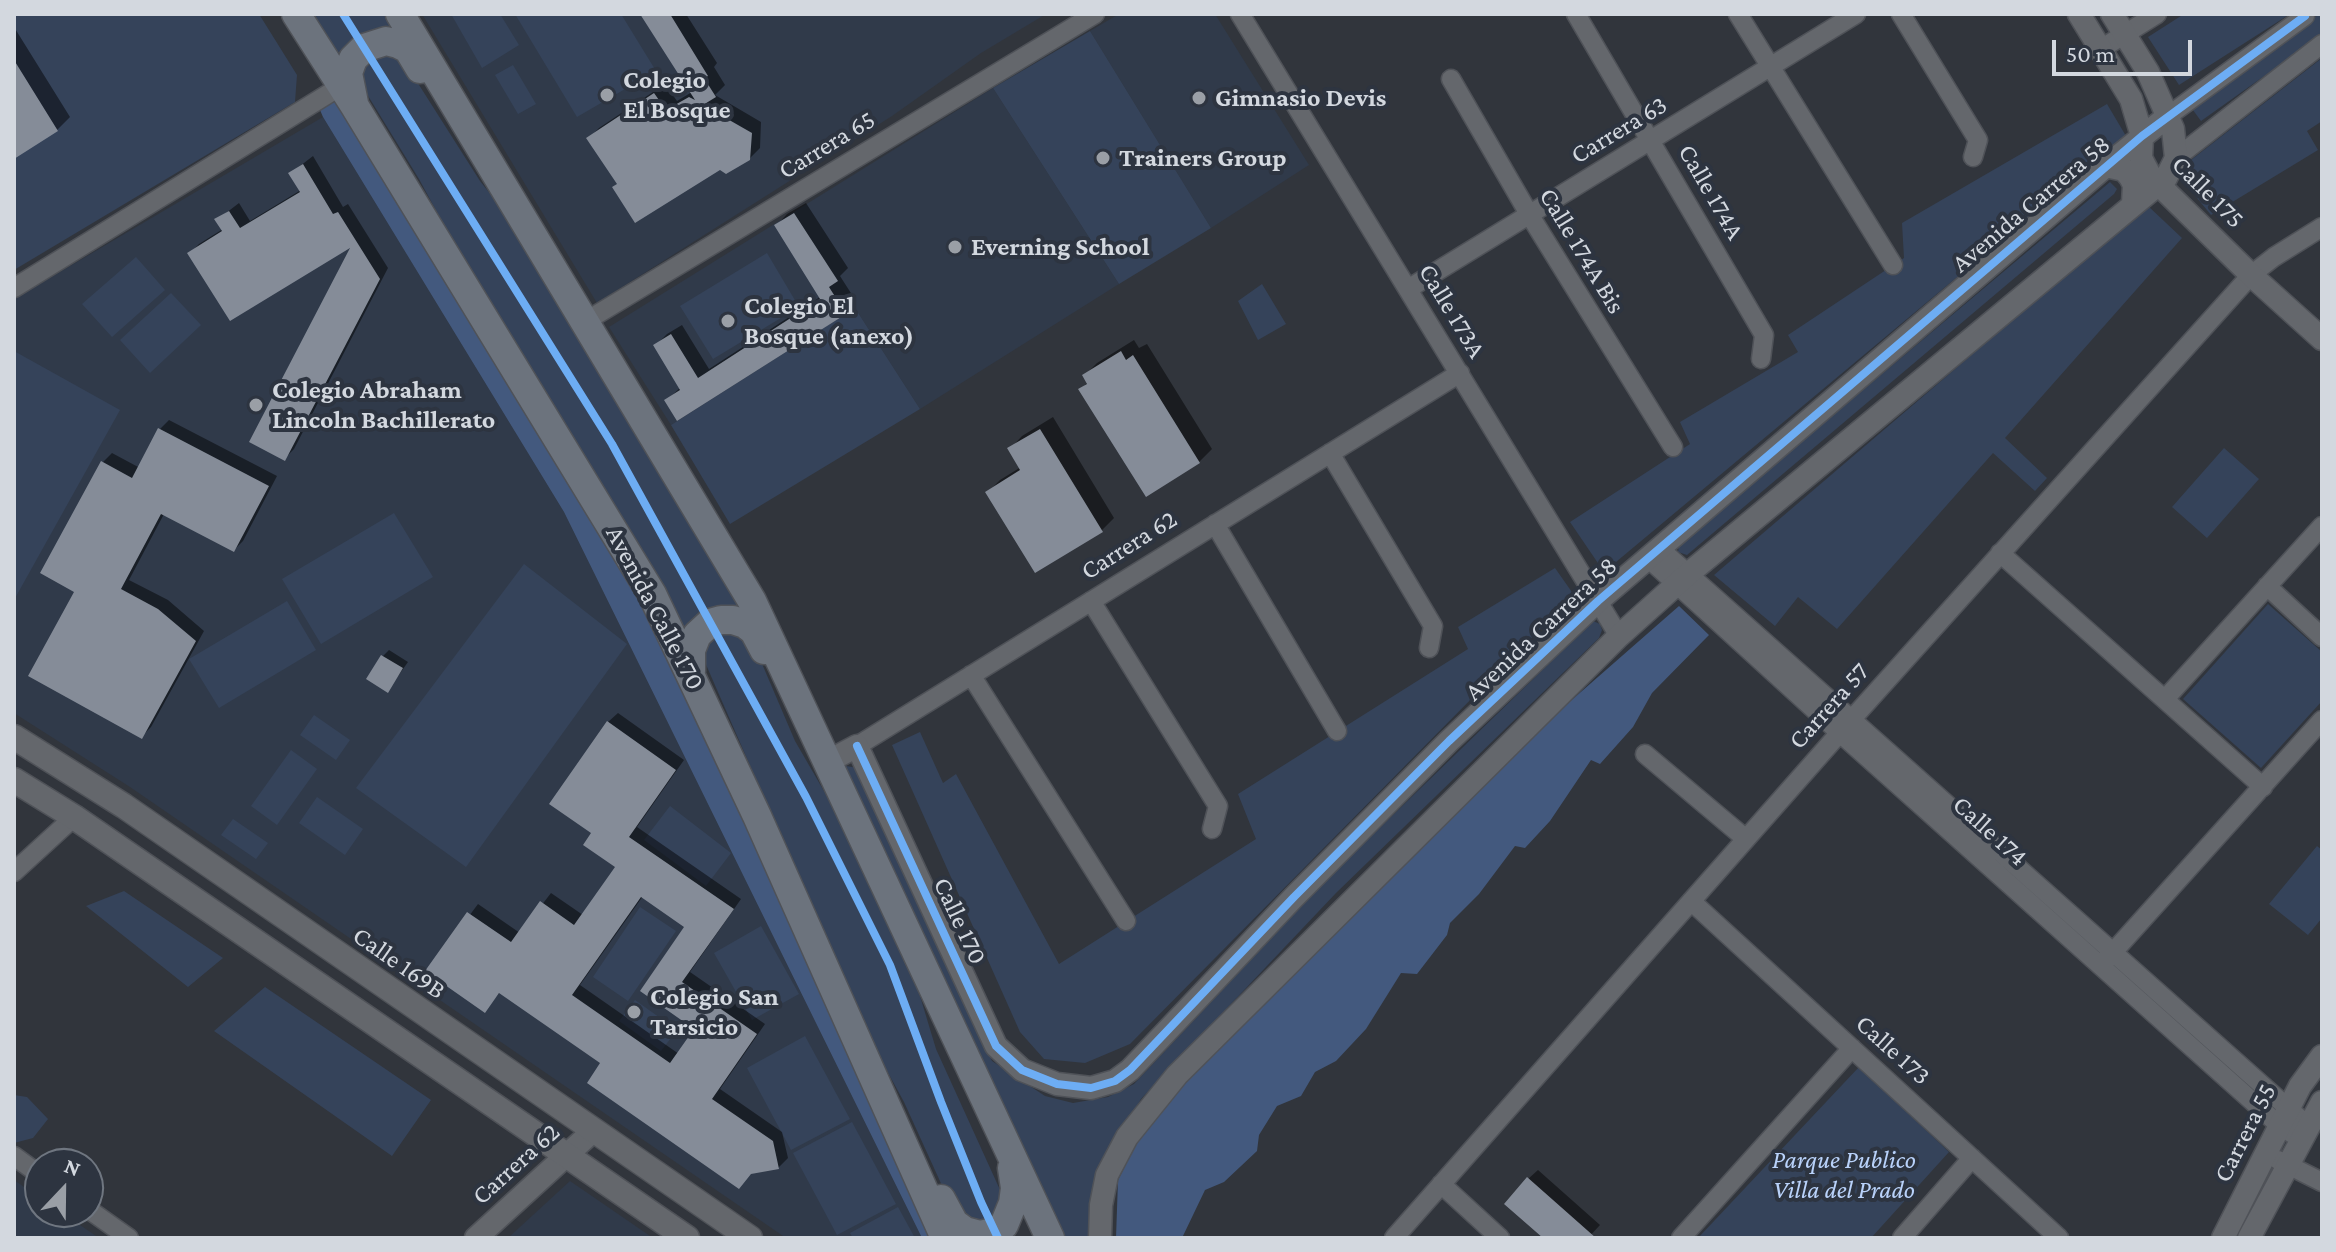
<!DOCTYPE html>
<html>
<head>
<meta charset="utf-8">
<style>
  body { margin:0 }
  #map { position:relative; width:2336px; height:1252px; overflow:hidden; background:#31353c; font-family:"Crimson Pro",serif }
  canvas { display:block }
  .frame { position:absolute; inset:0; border:16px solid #d3d8df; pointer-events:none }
  .north { position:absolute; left:24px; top:1148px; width:80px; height:80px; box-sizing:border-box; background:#2d3440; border:2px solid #6f7680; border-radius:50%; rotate:22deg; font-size:22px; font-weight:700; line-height:32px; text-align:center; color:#d3d8df }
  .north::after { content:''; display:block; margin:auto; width:28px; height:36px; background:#9a9fa6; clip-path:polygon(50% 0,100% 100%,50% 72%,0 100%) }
  .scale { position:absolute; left:2052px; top:40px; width:140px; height:36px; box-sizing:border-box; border:4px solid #d3d8df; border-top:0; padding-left:10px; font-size:24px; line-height:28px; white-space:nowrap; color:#d3d8df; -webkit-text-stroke:6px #2d3440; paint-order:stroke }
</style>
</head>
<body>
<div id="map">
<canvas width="2336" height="1252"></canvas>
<div class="frame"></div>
<div class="north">N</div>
<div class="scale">50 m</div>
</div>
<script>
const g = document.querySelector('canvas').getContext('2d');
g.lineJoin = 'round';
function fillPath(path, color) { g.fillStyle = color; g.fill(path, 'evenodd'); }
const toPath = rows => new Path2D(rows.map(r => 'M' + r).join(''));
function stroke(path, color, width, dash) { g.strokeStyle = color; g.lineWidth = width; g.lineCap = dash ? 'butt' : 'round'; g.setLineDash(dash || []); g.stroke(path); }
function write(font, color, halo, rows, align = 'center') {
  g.font = font + ' "Crimson Pro",serif'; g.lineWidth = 8; g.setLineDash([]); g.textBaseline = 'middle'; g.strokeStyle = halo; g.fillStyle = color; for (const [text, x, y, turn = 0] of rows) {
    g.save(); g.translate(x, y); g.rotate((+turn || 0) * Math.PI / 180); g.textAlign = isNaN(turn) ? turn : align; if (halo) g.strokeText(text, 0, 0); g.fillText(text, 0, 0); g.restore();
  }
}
const built = toPath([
  [422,14,1046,14,981,53,892,116,597,303],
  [1119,14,1215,14,1309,165,1211,228,1090,31],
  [993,88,1119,284,920,409,855,308,671,425,609,327],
  [323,117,564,512,922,1238,786,1238,130,787,14,713,14,299],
  [14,1180,40,1198,40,1212,61,1212,99,1238,14,1238],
  [570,1181,653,1238,508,1238]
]);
const green = toPath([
  [14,14,259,14,297,75,295,102,14,270],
  [306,14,387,14,393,29,341,60],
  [451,14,500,14,519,45,482,68],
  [515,14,621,14,656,71,577,117],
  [2184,14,2290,14,2179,85,2148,37],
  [2319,14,2322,16,2322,35,2201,121,2190,106],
  [1090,31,1211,228,1119,284,993,88],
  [387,50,407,66,480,181,515,225,741,607,737,610,684,635,447,238,439,216,419,179,362,86,362,64],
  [2322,58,2322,121,2307,131,2318,150,2211,215,2184,182,2186,167,2191,160],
  [513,65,536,104,518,114,495,75],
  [2107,104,2126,136,1604,572,1570,522,1690,444,1680,422,1798,352,1788,335,1904,258,1902,223],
  [2110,182,2117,189,2114,194,1687,555,1678,552,1679,545],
  [2147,205,2182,238,2005,438,2047,478,2035,491,1993,453,1837,629,1798,597,1775,626,1714,575],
  [767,253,799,307,713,359,680,306],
  [136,257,165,290,112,337,82,304],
  [1262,284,1286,324,1258,340,1238,301],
  [171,293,201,325,150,373,120,340],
  [855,308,920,409,730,524,671,425],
  [14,351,120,410,14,600],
  [2224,448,2259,479,2207,538,2172,507],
  [394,513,433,577,321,644,282,579],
  [524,564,627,644,466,867,356,788],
  [1555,568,1574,595,1130,1044,1085,1063,1044,1059,1020,1032,892,745,920,732,943,783,956,774,1059,964,1256,839,1238,794,1468,649,1458,627],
  [287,601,316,650,219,708,189,659],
  [2268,604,2322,652,2322,701,2261,768,2183,699],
  [1593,621,1600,624,1602,630,1599,638,1336,893,1141,1099,1112,1148,1093,1238,1060,1238,844,773,846,766,858,768,992,1061,1045,1096,1073,1103,1108,1097,1134,1084,1327,879],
  [737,629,757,652,795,741,843,824,917,986,936,1049,1001,1192,1001,1203,995,1216,973,1225,949,1201,904,1102,868,1036,704,660,704,649,717,631],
  [314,715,350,740,336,760,300,735],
  [291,750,317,769,277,825,251,806],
  [317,797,363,829,345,855,299,823],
  [670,806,731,853,706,886,644,840],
  [233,819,268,843,256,859,221,835],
  [2317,846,2322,850,2322,918,2308,935,2269,904],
  [124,891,223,958,188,987,86,906],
  [640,907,676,931,628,1001,593,977],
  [761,926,799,994,752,1020,714,953],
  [265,987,431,1100,392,1156,214,1031],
  [635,1000,677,1030,661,1051,619,1021],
  [805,1036,850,1119,791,1150,747,1068],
  [1859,1067,1949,1152,1871,1238,1698,1238],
  [14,1095,27,1097,48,1119,33,1138,14,1143],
  [852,1122,896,1204,837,1235,793,1153],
  [898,1207,915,1238,853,1238,850,1233]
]);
const forest = toPath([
  [342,97,622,552,836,1013,930,1238,922,1238,564,512,323,117,320,110],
  [1679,606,1709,635,1652,693,1633,727,1600,764,1591,760,1550,821,1525,848,1515,846,1479,894,1450,923,1447,935,1417,974,1401,973,1366,1029,1336,1061,1315,1072,1301,1096,1277,1106,1259,1135,1257,1151,1224,1182,1205,1190,1182,1238,1116,1238,1118,1180,1139,1137,1170,1100,1213,1053,1558,712]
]);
const shadow = toPath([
  [643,14,686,14,717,63,714,67,725,85,715,95,761,122,760,148,749,159,720,168,619,183,589,138,599,128,665,84,677,101,692,92],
  [14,27,70,117,57,130,14,157],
  [313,156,343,207,348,204,388,268,294,449,285,458,355,243,190,253,199,244,223,229,217,220,239,203,250,221,301,190,291,173],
  [806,203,848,268,840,276,856,301,845,313,667,400,681,387,656,345,667,334,682,325,709,369,820,297,776,226,787,214],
  [1134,340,1139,348,1147,344,1212,449,1199,462,1081,389,1088,382,1085,375,1097,363],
  [1053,417,1114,518,1101,531,988,492,1000,480,1021,467,1010,449,1022,436],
  [169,420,277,476,243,541,234,550,164,514,129,580,168,600,204,631,151,727,141,737,77,592,103,462,112,453,140,468,160,429],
  [389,650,408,662,388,690,383,656],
  [618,713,684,760,637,827,741,899,690,972,765,1024,720,1089,782,1132,788,1158,778,1168,753,1171,739,1187,603,1063,500,992,485,1010,428,971,478,904,520,933,551,893,583,915,617,867,594,833,608,722],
  [643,896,687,926,642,990,697,1028,679,1054,580,985],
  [1538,1170,1600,1225,1588,1238,1546,1238,1528,1179]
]);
const building = toPath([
  [640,14,670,14,708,76,704,78,716,97,703,105,752,133,750,160,726,174,720,170,635,223,612,187,617,184,586,138,654,93,666,110,689,97,695,100],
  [14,60,58,131,14,159],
  [303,164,333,214,338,212,380,279,285,461,249,442,350,248,230,321,187,253,222,231,214,219,229,211,240,228,300,192,288,173],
  [794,213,838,281,829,287,846,314,677,421,664,400,680,390,653,345,671,334,698,378,820,299,774,225],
  [1121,351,1126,360,1133,355,1200,463,1146,497,1078,389,1087,384,1082,375],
  [158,428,269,486,234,552,161,514,121,589,158,609,196,641,142,739,28,676,74,592,40,573,101,461,132,478],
  [1040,429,1103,532,1035,573,985,492,1020,470,1007,448],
  [381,655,403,668,388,693,366,679],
  [607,721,676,770,629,837,734,909,682,982,757,1034,712,1099,773,1141,779,1169,751,1174,739,1189,587,1083,600,1063,499,993,485,1013,425,971,467,912,511,942,540,901,574,925,615,867,583,845,591,833,549,804],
  [641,897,684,927,640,991,694,1029,670,1063,572,995],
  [1527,1177,1596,1238,1543,1238,1504,1204]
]);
const minor = toPath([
  [1240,14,1619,636],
  [1576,14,1764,335,1761,359],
  [1738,14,1893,265],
  [1901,14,1978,140,1973,157],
  [2101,49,2157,14],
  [1451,79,1529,214,1673,447],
  [2168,116,2305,16],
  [2176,158,2322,44],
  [14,288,341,86],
  [1408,289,1856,14],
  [586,321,1095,14],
  [1330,453,1433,626,1429,648],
  [1215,524,1337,731],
  [1659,548,2307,1125],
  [2000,553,2263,787],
  [1648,558,1840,733,2280,1126,2301,1139],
  [2267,586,2322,637],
  [1091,601,1218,806,1212,829],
  [971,675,1126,921],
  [2165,699,2322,526],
  [857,746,1460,373],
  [1645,754,1746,839],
  [14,872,74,817],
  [1691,901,2059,1238],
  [2106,960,2322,720],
  [14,1156,40,1175],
  [2278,1160,2322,1182],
  [1441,1184,1500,1238],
  [88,1209,129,1238],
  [1394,1238,1851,720,2251,275,2274,257,2322,227],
  [1681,1238,1852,1048],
  [1902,1238,1972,1158]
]);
const tertiary = toPath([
  [2079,14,2131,99,2142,136,2141,158,2151,177,2251,275,2322,339],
  [2106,166,2124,170,2130,177,2134,185,2133,203],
  [827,762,857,746,996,1046,1022,1070,1057,1084,1091,1088,1115,1081,1130,1070,1294,897,1449,741,1598,601,2106,166,2168,116],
  [476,1238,593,1131],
  [1100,1238,1101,1205,1107,1175,1127,1137,1177,1075,1619,636,1688,574,2166,178,2176,158,2173,129,2148,72,2112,14],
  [2223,1238,2300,1086,2322,1056],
  [2249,1238,2322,1102]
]);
const secondary = toPath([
  [14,737,124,806,750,1238],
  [14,780,74,817,687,1238]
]);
const primary = toPath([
  [296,14,354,105,652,594,757,816,945,1238],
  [400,14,752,601,1050,1238],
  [354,103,348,73,353,59,364,48,386,41,398,44,408,49,420,69],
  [691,671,691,650,697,635,710,623,721,620,733,620,745,624,754,631,764,650],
  [941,1199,954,1223,965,1231,980,1235,994,1232,1004,1225,1013,1203,1015,1188,1012,1168]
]);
const cycleway = toPath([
  [343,14,612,444,806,797,890,965,941,1102,981,1202,998,1238],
  [857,746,996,1046,1022,1070,1057,1084,1091,1088,1115,1081,1130,1070,1294,897,1449,741,1598,601,2142,136,2305,16]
]);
const markers = [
  [607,95,8,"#9a9fa6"],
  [1199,98,8,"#9a9fa6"],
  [1103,158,8,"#9a9fa6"],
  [955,247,8,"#9a9fa6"],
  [728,321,8,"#9a9fa6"],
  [256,405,8,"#9a9fa6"],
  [634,1012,8,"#9a9fa6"]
];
const poiNames = [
  ["Colegio",623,80],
  ["El Bosque",623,110],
  ["Gimnasio Devis",1215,98],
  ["Trainers Group",1119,158],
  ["Everning School",971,247],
  ["Colegio El",744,306],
  ["Bosque (anexo)",744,336],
  ["Colegio Abraham",272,390],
  ["Lincoln Bachillerato",272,420],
  ["Colegio San",650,997],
  ["Tarsicio",650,1027]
];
const streetNames = [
  ["Carrera 63",1619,130,-31],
  ["Carrera 65",827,145,-31],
  ["Calle 174A",1711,192,60],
  ["Calle 175",2208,192,45],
  ["Avenida Carrera 58",2031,204,-40],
  ["Calle 174A Bis",1582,251,59],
  ["Calle 173A",1452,311,59],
  ["Carrera 62",1129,545,-32],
  ["Avenida Calle 170",655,608,62],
  ["Avenida Carrera 58",1541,629,-43],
  ["Carrera 57",1829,706,-48],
  ["Calle 174",1990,831,42],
  ["Calle 170",960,921,65],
  ["Calle 169B",399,963,35],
  ["Calle 173",1893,1050,42],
  ["Carrera 55",2245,1133,-63],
  ["Carrera 62",516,1164,-42]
];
const parkNames = [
  ["Parque Publico",1844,1160],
  ["Villa del Prado",1844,1190]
];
fillPath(built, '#303a4a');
fillPath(green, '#35435a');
fillPath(forest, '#43597e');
fillPath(shadow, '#0007');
fillPath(building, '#858c98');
stroke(minor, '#4f5258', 21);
stroke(tertiary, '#4f5258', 25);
stroke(secondary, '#4f5258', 27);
stroke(primary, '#4f5258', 31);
stroke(minor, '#64676c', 18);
stroke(tertiary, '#64676c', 22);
stroke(secondary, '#64676c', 24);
stroke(primary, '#6c737d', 28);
stroke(cycleway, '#6dadf4', 8);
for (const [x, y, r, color] of markers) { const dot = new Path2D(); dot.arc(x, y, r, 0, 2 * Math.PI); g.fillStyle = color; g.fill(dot); stroke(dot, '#2d3440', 3); }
write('bold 26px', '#d3d8df', '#2d3440', poiNames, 'left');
write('26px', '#d3d8df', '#2d3440', streetNames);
write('italic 26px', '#b9d2fa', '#2d3440', parkNames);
</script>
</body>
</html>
